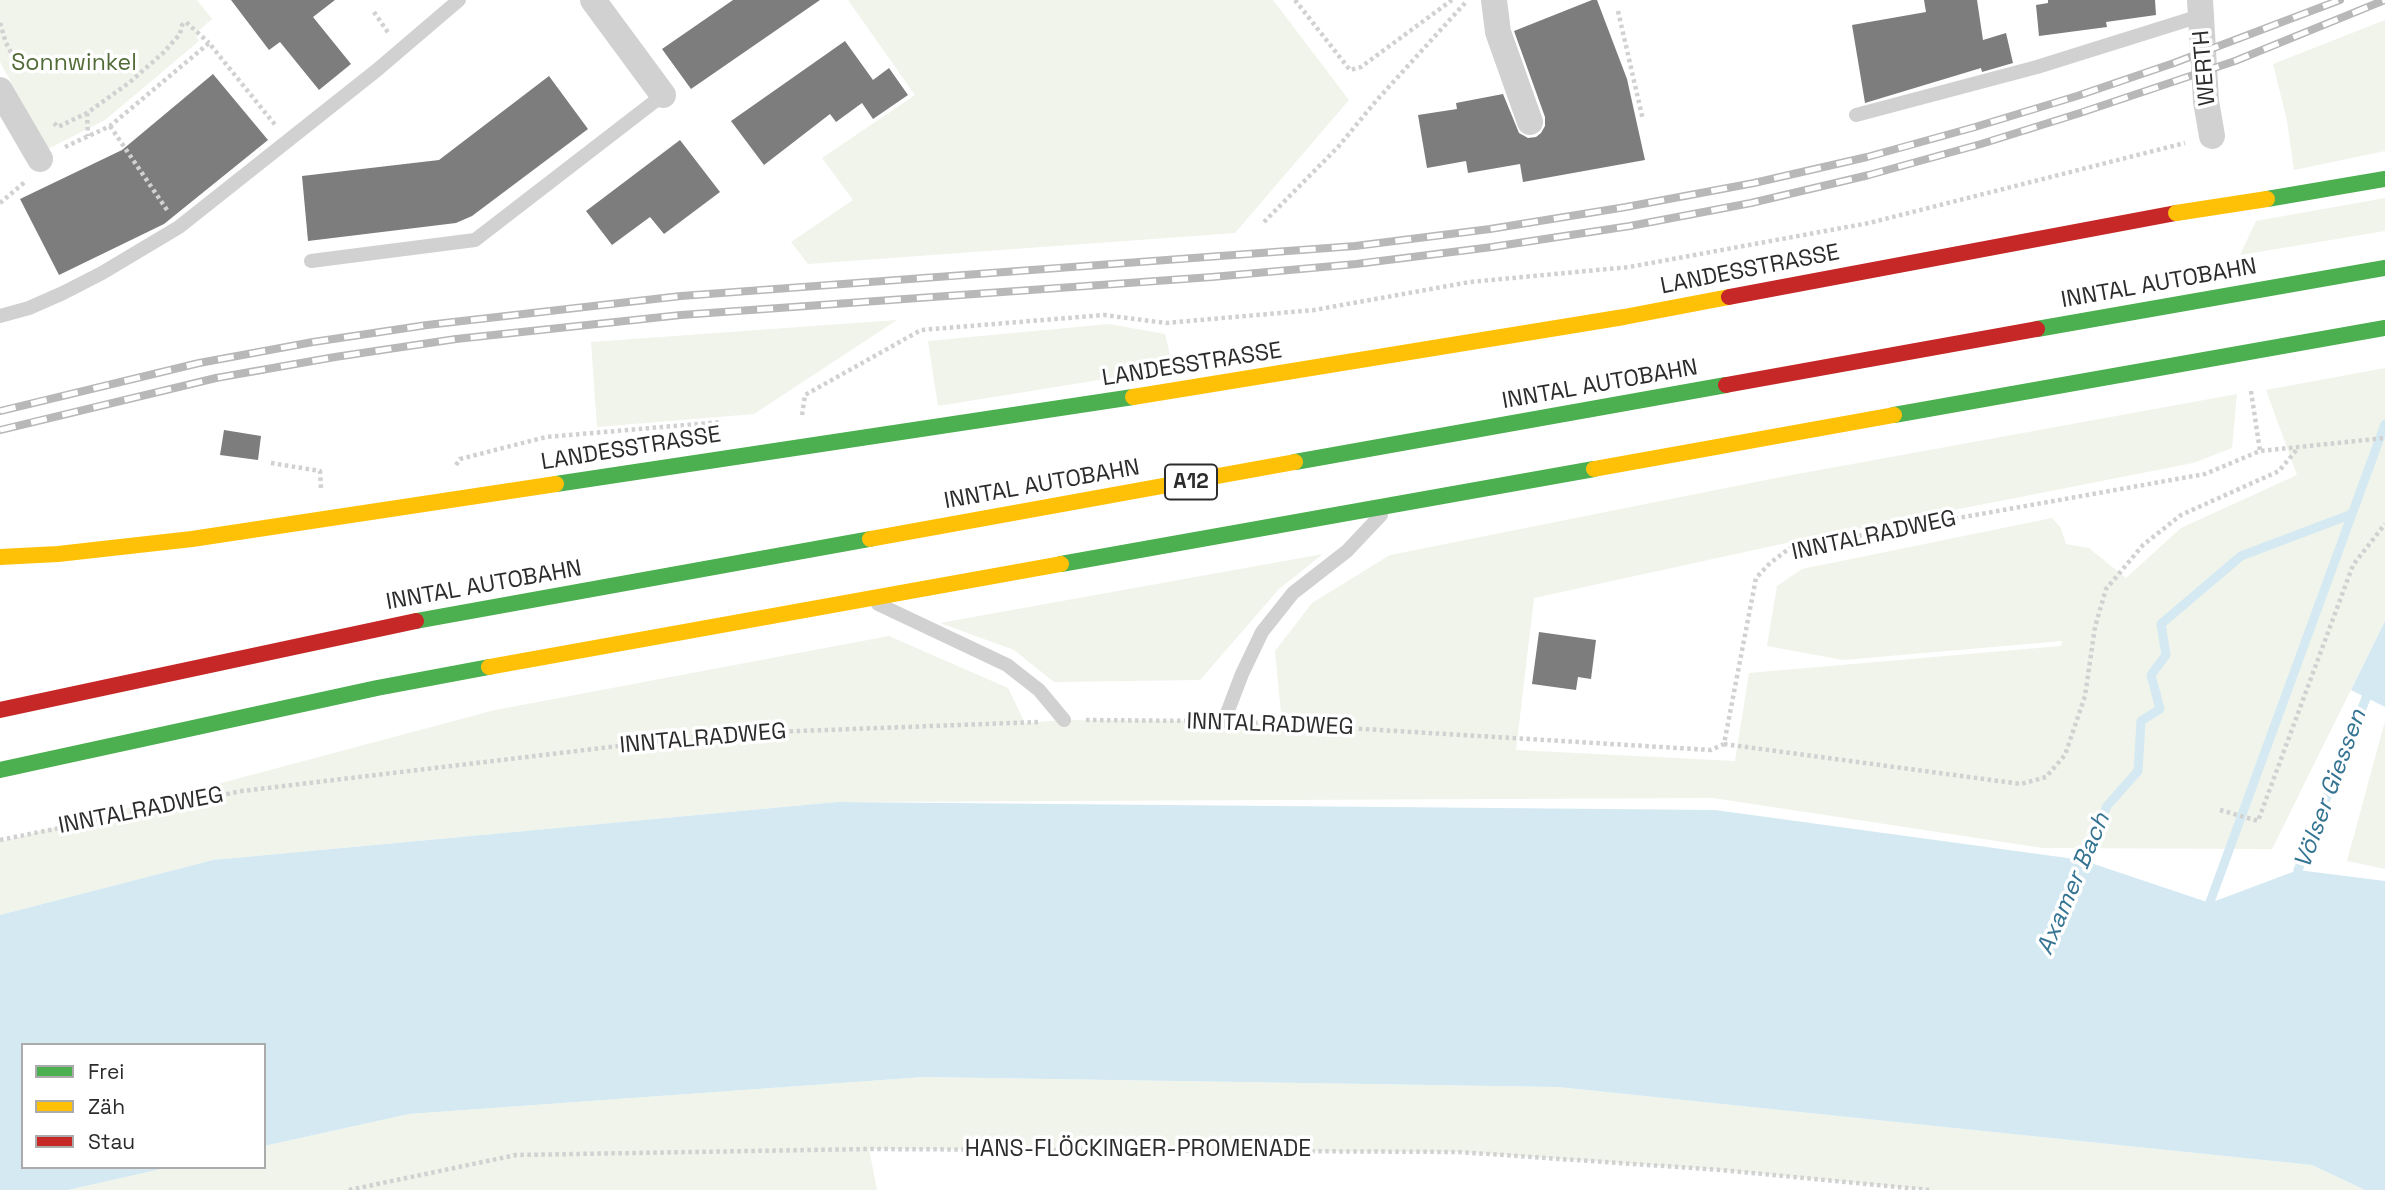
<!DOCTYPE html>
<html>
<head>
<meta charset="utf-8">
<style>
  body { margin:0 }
  #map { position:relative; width:2385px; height:1190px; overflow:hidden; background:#fff; font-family:"Space Grotesk",sans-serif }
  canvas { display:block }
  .legend { position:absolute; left:21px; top:1043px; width:245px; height:126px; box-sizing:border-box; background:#fff; border:2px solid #ababab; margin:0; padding:9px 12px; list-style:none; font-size:21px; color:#2c2c2c }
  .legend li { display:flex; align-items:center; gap:14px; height:35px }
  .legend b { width:35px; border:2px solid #ababab }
</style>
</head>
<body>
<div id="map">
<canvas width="2385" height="1190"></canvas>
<ul class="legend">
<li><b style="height:9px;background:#4caf50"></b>Frei</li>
<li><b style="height:9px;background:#ffc107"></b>Zäh</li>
<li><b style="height:9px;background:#c62828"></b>Stau</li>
</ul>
</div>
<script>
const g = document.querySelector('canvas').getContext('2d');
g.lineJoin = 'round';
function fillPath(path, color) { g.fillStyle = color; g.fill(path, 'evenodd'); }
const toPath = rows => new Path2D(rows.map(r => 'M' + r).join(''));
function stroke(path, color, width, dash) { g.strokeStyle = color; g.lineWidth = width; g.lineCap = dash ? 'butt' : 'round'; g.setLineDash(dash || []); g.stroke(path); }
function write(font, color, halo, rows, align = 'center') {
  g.font = font + ' "Space Grotesk",sans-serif'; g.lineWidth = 7; g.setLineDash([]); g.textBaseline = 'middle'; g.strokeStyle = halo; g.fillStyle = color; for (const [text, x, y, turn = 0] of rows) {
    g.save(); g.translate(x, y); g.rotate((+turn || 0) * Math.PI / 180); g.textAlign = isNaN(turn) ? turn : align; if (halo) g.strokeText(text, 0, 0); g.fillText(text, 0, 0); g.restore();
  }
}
const green = toPath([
  [0,0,197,0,212,19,195,34,199,41,105,120,48,149,0,62],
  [848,0,1273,0,1349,100,1235,233,808,264,791,242,853,200,822,158,915,95],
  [2385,20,2385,151,2294,170,2287,121,2273,64],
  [2385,198,2385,231,2240,255,2256,221],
  [897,320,754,414,597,427,591,342],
  [1109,324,1165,334,1173,368,938,406,928,341],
  [2385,368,2385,621,2272,849,2043,848,1713,798,837,802,213,860,0,915,0,842,495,710,889,636,1008,688,1025,723,1064,720,1224,721,1282,724,1275,651,1312,603,1390,555,1781,477,2237,394,2232,448,2193,463,1786,543,1534,598,1516,750,1735,761,1749,673,2061,646,2062,641,1843,660,1767,646,1777,586,1802,569,2052,518,2061,528,2066,544,2089,548,2126,578,2181,528,2297,475,2266,390],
  [1323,554,1279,589,1200,680,1054,682,1014,650,940,623],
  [2385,721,2385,869,2347,861],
  [924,1077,1558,1087,2312,1165,2365,1190,1929,1190,1721,1170,1459,1152,869,1149,877,1190,68,1190,170,1167,264,1167,264,1146,409,1114]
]);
const water = toPath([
  [2385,621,2385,707,2351,690],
  [837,802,1715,810,2082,860,2210,903,2298,870,2385,881,2385,1190,2365,1190,2312,1165,1558,1087,924,1077,409,1114,264,1146,264,1045,23,1045,23,1167,170,1167,68,1190,0,1190,0,915,213,860]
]);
const stream = toPath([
  [2079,868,2107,806,2138,771,2141,721,2160,709,2151,675,2166,655,2161,624,2241,556,2352,514],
  [2298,881,2298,870,2370,688],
  [2206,913,2385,424]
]);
const building = toPath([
  [231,0,335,0,313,17,351,64,319,90,280,42,269,50],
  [733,0,820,0,691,89,662,49],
  [1592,0,1597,0,1627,79,1645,160,1523,182,1520,164,1468,173,1466,161,1427,168,1418,115,1457,109,1456,103,1503,94,1519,133,1528,138,1536,137,1541,133,1545,126,1545,117,1514,31],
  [1924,0,1977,0,1983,40,2006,33,2013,63,1982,72,1981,68,1865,103,1852,25,1926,12],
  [2048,0,2155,0,2156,15,2106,22,2107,27,2039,36,2036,5,2048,3],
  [845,41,873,80,889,68,908,95,873,119,862,103,836,122,830,114,764,165,731,121],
  [213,74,268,140,164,224,59,275,20,199,122,150],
  [549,76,588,129,472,216,456,223,308,241,302,176,439,160],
  [680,140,720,192,664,234,650,217,612,245,586,211],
  [224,430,261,436,258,460,220,455],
  [1539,632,1596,640,1591,679,1578,677,1576,690,1532,684]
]);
const path = toPath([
  [1295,0,1350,70,1361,67,1452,0],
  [1618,11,1643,120],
  [374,12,389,34],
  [0,23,6,43,20,69],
  [87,113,88,136],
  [54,123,58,127,87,113,130,82,163,53,180,34,182,25,186,22,209,43],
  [110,126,167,210],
  [65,147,110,126,209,43,276,126],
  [0,203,26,181],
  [1264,222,1338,147,1376,101,1465,3],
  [2251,391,2260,451],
  [802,415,805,395,921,330,1104,315,1166,323,1314,310,1470,282,1629,267,1869,223,2185,143],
  [271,463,320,471,321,488],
  [456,465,460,459,546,437,721,422],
  [1086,720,1203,721],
  [1247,722,1711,750,1724,744,1756,578,1770,563,1790,548,2205,474,2260,451,2385,438],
  [1724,744,2021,784,2046,777,2065,755,2085,696,2095,627,2106,589,2143,545,2181,515,2279,471,2298,448],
  [2220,810,2258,821,2353,565,2385,524],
  [0,840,242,791,719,734,1039,722],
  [349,1190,516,1155,868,1149,1459,1152,1721,1170,1929,1190]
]);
const lane = toPath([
  [1856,115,2037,67,2200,16],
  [311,261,475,240,663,95],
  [0,316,29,308,63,293,102,273,179,227,377,70,459,0],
  [878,604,1007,665,1039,690,1064,720],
  [1224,721,1242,674,1262,632,1293,593,1347,551,1381,515]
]);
const street = toPath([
  [593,0,663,95],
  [1494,0,1498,32,1530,122],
  [2200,0,2206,101,2212,136],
  [0,90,40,159]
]);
const fast = toPath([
  [2267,199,2385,179],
  [2037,329,2385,268],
  [1894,415,2385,328],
  [1295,462,1726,385],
  [556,484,1133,397],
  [1061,564,1594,469],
  [416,621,870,539],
  [0,770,377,688,489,667]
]);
const slow = toPath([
  [1133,397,1624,317,1729,297],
  [1594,469,1894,415],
  [870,539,1295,462],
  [0,557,58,554,192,539,556,484],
  [489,667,1061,564]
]);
const jam = toPath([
  [1729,297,2176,213],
  [1726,385,2037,329],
  [0,710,416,621]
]);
const rail = toPath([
  [0,411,199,363,313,342,427,325,681,296,1355,246,1490,229,1626,207,1754,183,1867,157,1975,127,2077,96,2174,63,2340,0],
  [0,430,216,378,335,357,456,339,681,315,1212,277,1356,264,1492,247,1630,226,1751,203,1869,175,1981,144,2080,113,2235,61,2385,0]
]);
const slowBridge = toPath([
  [2176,213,2267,199]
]);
const shields = [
  [1191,482,52]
];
const shieldNames = [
  ["A12",1191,482]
];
const parkNames = [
  ["Sonnwinkel",74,64]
];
const streetNames = [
  ["WERTH",2205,68,-95],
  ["LANDESSTRASSE",1750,270,-11],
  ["INNTAL AUTOBAHN",2159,284,-10],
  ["LANDESSTRASSE",1192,365,-9],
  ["INNTAL AUTOBAHN",1600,385,-10],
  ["LANDESSTRASSE",631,449,-9],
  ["INNTAL AUTOBAHN",1042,485,-10],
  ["INNTALRADWEG",1874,536,-12],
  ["INNTAL AUTOBAHN",484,586,-10],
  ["INNTALRADWEG",1270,725,2],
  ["INNTALRADWEG",703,739,-5],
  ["INNTALRADWEG",141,811,-11],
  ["HANS-FLÖCKINGER-PROMENADE",1138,1150]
];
const waterNames = [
  ["Völser Giessen",2331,789,-70],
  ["Axamer Bach",2074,884,-67]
];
fillPath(green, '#f0f4ea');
fillPath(water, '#d4e9f2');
stroke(stream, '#d4e9f2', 9);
fillPath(building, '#7d7d7d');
stroke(path, '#d1d1d1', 4.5, [3.5, 3.5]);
stroke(lane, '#d1d1d1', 14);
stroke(street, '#d1d1d1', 26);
stroke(fast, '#4caf50', 16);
stroke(slow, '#ffc107', 16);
stroke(jam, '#c62828', 16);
stroke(rail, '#b8b8b8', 8);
stroke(rail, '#fff', 5, [16]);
stroke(slowBridge, '#ffc107', 16);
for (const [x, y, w] of shields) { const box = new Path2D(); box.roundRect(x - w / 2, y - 17.5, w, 35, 5); g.fillStyle = '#fff'; g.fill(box); stroke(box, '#2c2c2c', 2); }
write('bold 21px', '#2c2c2c', null, shieldNames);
write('23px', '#516a36', '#fff', parkNames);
write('23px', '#2c2c2c', '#fff', streetNames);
write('italic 24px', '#357493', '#fff', waterNames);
</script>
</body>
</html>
